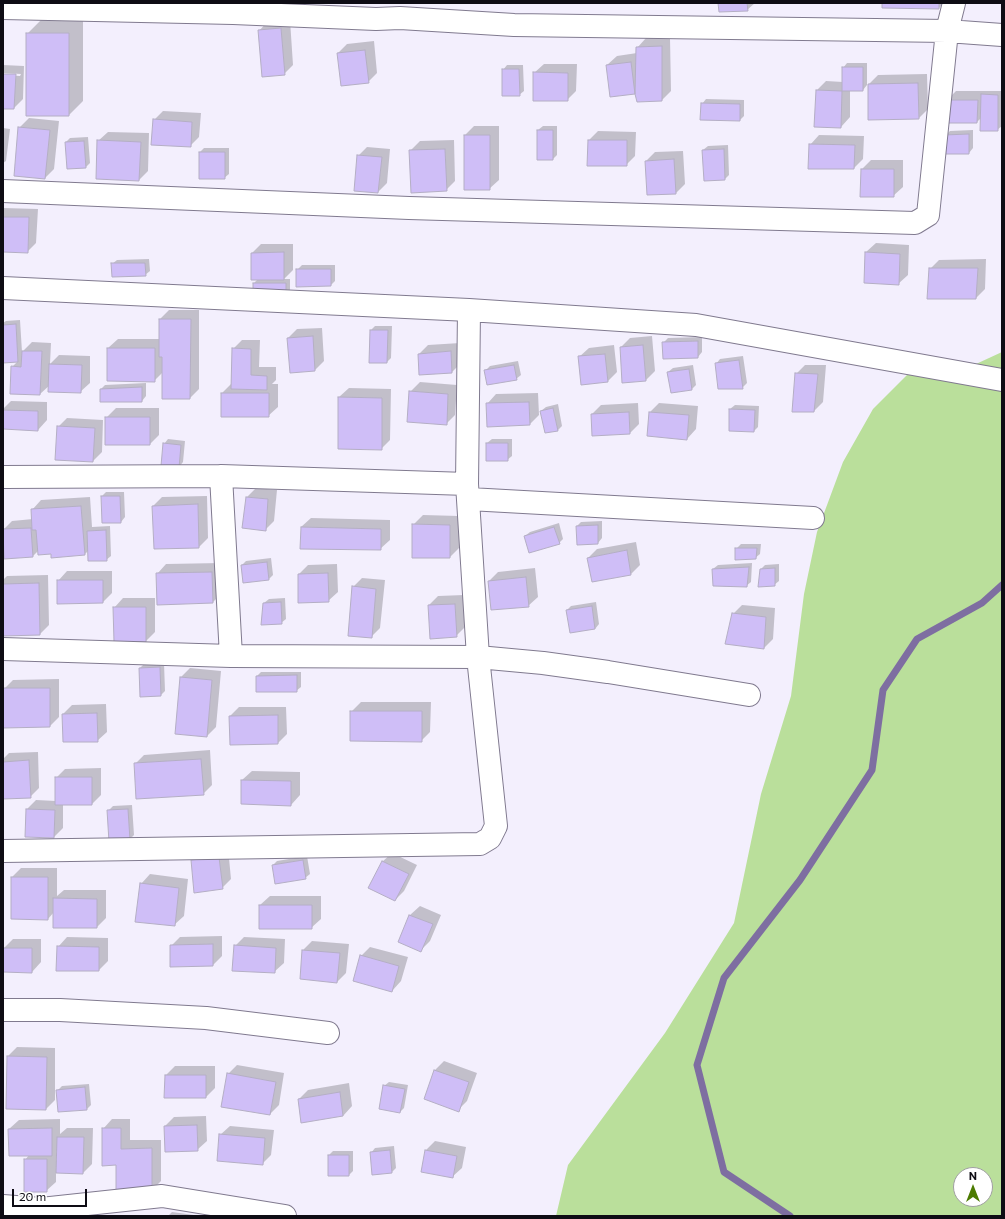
<!DOCTYPE html>
<html>
<head>
<meta charset="utf-8">
<style>
  body { margin:0 }
  #map { position:relative; width:1005px; height:1219px; overflow:hidden; background:#f3effd; font-family:Commissioner,sans-serif }
  canvas { display:block }
  .frame { position:absolute; inset:0; border:4px solid #0e0c14; pointer-events:none }
  .north { position:absolute; left:953px; top:1167px; width:40px; height:40px; box-sizing:border-box; background:#fff; border:1px solid #9f9ea1; border-radius:50%; rotate:0deg; font-size:11px; font-weight:700; line-height:16px; text-align:center; color:#0e0c14 }
  .north::after { content:''; display:block; margin:auto; width:14px; height:18px; background:#4c7b02; clip-path:polygon(50% 0,100% 100%,50% 72%,0 100%) }
  .scale { position:absolute; left:12px; top:1189px; width:75px; height:18px; box-sizing:border-box; border:2px solid #0e0c14; border-top:0; padding-left:5px; font-size:12px; line-height:14px; white-space:nowrap; color:#0e0c14; -webkit-text-stroke:3px #fff; paint-order:stroke }
</style>
</head>
<body>
<div id="map">
<canvas width="1005" height="1219"></canvas>
<div class="frame"></div>
<div class="north">N</div>
<div class="scale">20 m</div>
</div>
<script>
const g = document.querySelector('canvas').getContext('2d');
g.lineJoin = 'round';
function fillPath(path, color) { g.fillStyle = color; g.fill(path, 'evenodd'); }
const toPath = rows => new Path2D(rows.map(r => 'M' + r).join(''));
function stroke(path, color, width, dash) { g.strokeStyle = color; g.lineWidth = width; g.lineCap = dash ? 'butt' : 'round'; g.setLineDash(dash || []); g.stroke(path); }
const green = toPath([
  [1002,352,1002,1216,556,1216,568,1165,665,1033,734,923,761,794,791,696,804,594,817,532,843,462,873,409,914,368,963,370],
  [961,1175,985,1175,985,1199,961,1199]
]);
const shadow = toPath([
  [719,3,755,3,747,10],
  [883,3,944,3,939,8],
  [41,20,83,20,83,101,69,115,27,34],
  [290,20,293,65,284,74,259,31,268,21],
  [646,38,670,38,671,91,662,100,638,101,636,93,611,96,607,65,617,56,637,53,637,48],
  [374,41,377,73,368,82,338,53,347,44],
  [847,63,867,63,867,85,863,90,850,90,850,117,841,127,817,90,826,81,843,82,843,68],
  [544,64,577,64,576,91,567,100,534,73],
  [3,65,24,66,23,99,14,108,3,108,3,75,20,76,21,74,3,73],
  [507,65,523,65,524,91,519,95,503,70],
  [927,74,928,109,919,118,869,84,878,75],
  [956,91,1002,91,1002,126,997,130,981,118,977,122,947,100],
  [706,99,744,100,744,116,740,120,702,104],
  [163,111,201,113,199,137,190,146,154,120],
  [29,118,59,121,54,169,45,178,15,176,19,128],
  [474,126,499,126,499,180,489,189,465,135],
  [543,126,557,126,557,155,553,159,538,130],
  [3,128,10,129,6,161,3,163],
  [973,130,973,148,969,153,946,153,946,135,950,131],
  [598,131,636,132,635,156,626,165,589,140],
  [108,132,149,133,148,171,139,180,98,141],
  [819,135,864,136,863,159,854,168,810,145],
  [88,137,90,163,86,167,66,142,70,138],
  [454,140,455,181,446,190,411,150,420,141],
  [728,145,729,175,725,179,705,180,703,150,708,146],
  [367,147,390,149,387,183,378,192,358,156],
  [204,148,229,148,229,174,224,178,200,152],
  [683,151,685,184,676,193,646,161,655,152],
  [871,160,903,160,903,187,893,196,861,196,862,169],
  [3,208,38,209,36,243,27,252,3,251],
  [876,243,909,245,908,275,898,284,866,252],
  [261,244,293,244,293,270,284,279,290,279,290,291,254,295,254,283,258,279,252,253],
  [149,259,150,271,145,275,112,264,117,260],
  [986,259,985,289,976,298,930,269,939,260],
  [302,265,335,265,335,281,331,285,297,270],
  [169,310,199,310,199,389,190,398,163,372,154,381,108,348,118,339,160,339,160,319],
  [20,320,22,352,32,342,51,343,50,364,59,355,90,356,90,383,80,392,50,385,40,394,11,393,12,367,18,361,3,362,3,323,6,321],
  [375,326,392,326,391,358,387,362,370,362,371,330],
  [322,328,324,361,315,370,288,338,297,329],
  [652,336,655,371,646,380,621,347,630,338],
  [702,337,702,352,698,357,663,343,668,338],
  [242,340,260,340,259,367,276,367,276,380,272,384,278,384,278,407,268,416,222,393,231,384,233,349],
  [460,343,461,363,452,372,419,354,428,345],
  [614,345,617,372,608,381,579,357,589,348],
  [743,356,747,383,742,388,716,364,720,359],
  [518,361,521,375,516,379,485,371,490,366],
  [693,365,696,385,692,389,668,372,673,368],
  [805,365,826,365,823,402,814,411,796,374],
  [420,382,457,385,455,415,446,424,410,392],
  [146,383,146,396,142,401,101,389,105,385],
  [349,388,391,389,390,440,381,449,339,397],
  [538,393,539,415,530,424,487,404,496,394],
  [11,401,47,402,47,420,38,430,3,428,3,409],
  [638,403,639,424,630,433,592,414,601,405],
  [659,403,698,406,696,429,687,439,650,412],
  [558,404,562,426,558,430,545,432,541,411,546,407],
  [735,405,759,406,758,427,754,431,730,409],
  [116,408,159,408,159,435,150,444,106,418],
  [67,418,103,420,102,452,93,461,58,427],
  [168,439,185,441,183,462,179,467,164,444],
  [492,439,512,439,512,456,507,460,487,443],
  [256,488,277,490,274,521,265,530,247,497],
  [106,492,124,492,125,517,121,522,102,496],
  [207,496,208,538,199,547,155,548,153,506,162,497],
  [90,497,92,527,110,526,111,556,106,560,88,551,85,554,52,553,39,550,33,556,5,558,3,530,12,521,33,519,32,510,41,500],
  [423,515,459,516,459,548,450,557,413,525],
  [311,518,390,520,390,540,380,549,301,527],
  [602,521,602,538,598,543,577,526,581,522],
  [559,523,563,539,559,543,525,536,530,532],
  [636,542,640,565,631,574,588,558,597,549],
  [741,544,761,544,760,554,755,558,736,549],
  [271,558,273,575,269,579,242,565,246,561],
  [221,563,222,593,213,602,157,574,166,564],
  [752,563,751,582,746,586,713,569,718,565],
  [337,564,338,592,328,601,299,602,299,574,308,565],
  [779,564,779,581,774,585,761,569,765,565],
  [535,568,538,597,528,606,489,581,498,572],
  [67,571,112,571,112,593,103,602,58,581],
  [48,575,49,625,40,634,3,635,3,580,7,576],
  [362,578,385,580,380,628,371,637,353,587],
  [464,595,465,627,456,636,429,605,438,596],
  [123,598,155,598,155,632,146,641,114,608],
  [285,598,286,619,281,623,264,603,269,599],
  [596,602,599,624,595,629,570,632,567,610,571,606],
  [742,605,775,608,773,639,764,648,733,614],
  [164,663,165,691,161,695,140,668,144,664],
  [190,668,221,671,216,727,207,736,181,677],
  [261,672,301,672,301,687,296,691,257,676],
  [59,679,59,717,50,726,4,727,4,689,13,680],
  [361,702,431,702,430,732,421,741,351,712],
  [106,704,107,732,97,741,63,714,72,705],
  [239,707,286,707,287,734,278,743,230,716],
  [210,750,212,785,203,794,135,764,144,755],
  [38,752,39,788,30,797,3,798,3,759,9,753],
  [101,768,101,795,92,804,63,804,63,828,54,837,27,809,36,800,56,801,56,778,65,769],
  [252,771,300,772,300,795,291,805,242,803,242,780],
  [132,805,134,835,130,839,108,811,113,806],
  [228,848,231,879,222,888,192,860,201,851],
  [392,853,417,865,404,891,395,900,382,862],
  [307,856,310,874,305,878,273,865,277,861],
  [21,868,57,868,57,896,64,890,106,890,106,918,97,927,54,912,48,919,12,918,12,877],
  [150,874,188,879,184,916,174,925,141,884],
  [270,896,321,896,321,919,311,928,260,905],
  [420,906,441,915,430,941,421,950,400,941,410,915],
  [222,936,222,956,213,965,171,946,180,937],
  [67,937,108,938,108,961,99,970,58,947],
  [244,937,285,939,284,963,274,972,235,946],
  [13,939,41,939,41,962,32,972,4,948],
  [312,941,349,944,346,973,337,982,303,950],
  [370,947,408,957,401,981,392,991,361,956],
  [17,1047,55,1048,55,1100,46,1109,8,1056],
  [444,1061,477,1073,467,1101,458,1110,425,1099,435,1070],
  [237,1065,284,1073,279,1105,270,1114,228,1074],
  [175,1066,215,1066,215,1088,206,1097,165,1097,166,1075],
  [389,1082,408,1085,404,1108,400,1112,384,1086],
  [349,1083,352,1106,343,1116,299,1099,308,1090],
  [89,1084,91,1105,87,1109,57,1091,62,1086],
  [206,1116,207,1141,197,1150,165,1126,174,1117],
  [60,1119,60,1134,67,1128,93,1128,92,1164,83,1173,56,1172,56,1182,46,1191,25,1160,29,1155,10,1155,9,1129,19,1120],
  [58,1149,57,1160,56,1160,56,1151],
  [112,1119,130,1119,130,1140,161,1140,161,1181,152,1190,117,1164,103,1129],
  [230,1126,274,1130,271,1155,262,1164,220,1135],
  [435,1141,466,1147,462,1168,452,1177,422,1171,426,1150],
  [394,1146,396,1168,392,1172,371,1153,375,1148],
  [333,1151,353,1151,353,1171,349,1175,329,1155],
  [172,1212,201,1216,168,1216]
]);
const stream = toPath([
  [790,1216,724,1172,697,1065,724,978,800,880,872,770,883,690,917,639,982,603,1002,585]
]);
const building = toPath([
  [718,3,747,3,748,11,719,12,718,3],
  [882,3,939,3,939,9,882,8,882,3],
  [281,28,285,75,262,77,258,30,281,28],
  [26,33,69,33,69,116,26,116,26,33],
  [662,46,662,101,637,102,635,94,636,47,662,46],
  [365,50,369,83,341,86,337,53,365,50],
  [631,62,635,94,610,97,606,65,631,62],
  [842,67,863,67,863,91,842,91,842,67],
  [502,69,519,69,520,96,502,96,502,69],
  [533,72,568,73,568,101,533,101,533,72],
  [3,74,16,74,14,109,3,109,3,74],
  [918,83,919,119,868,120,868,84,918,83],
  [816,90,842,91,841,128,814,127,816,90],
  [981,94,998,95,998,131,980,131,981,94],
  [946,100,978,100,977,123,946,123,946,100],
  [701,103,740,104,740,121,700,120,701,103],
  [153,119,192,122,191,147,151,145,153,119],
  [18,127,50,130,45,179,14,176,18,127],
  [537,130,553,130,553,160,537,160,537,130],
  [969,134,969,154,945,154,944,135,969,134],
  [464,135,490,135,490,190,464,190,464,135],
  [97,140,141,142,139,181,96,179,97,140],
  [588,140,627,140,627,166,587,166,588,140],
  [84,141,86,168,67,169,65,142,84,141],
  [809,144,855,145,854,169,808,169,809,144],
  [445,149,447,191,411,193,409,150,445,149],
  [724,149,725,180,704,181,702,150,724,149],
  [199,152,225,152,225,179,199,179,199,152],
  [357,155,382,157,378,193,354,191,357,155],
  [674,159,676,194,647,195,645,161,674,159],
  [861,169,894,169,894,197,860,197,861,169],
  [3,217,29,217,28,253,3,252,3,217],
  [284,252,284,280,251,280,251,253,284,252],
  [865,252,900,254,899,285,864,283,865,252],
  [111,263,145,263,146,276,112,277,111,263],
  [929,268,978,268,976,299,927,299,929,268],
  [296,269,331,269,331,286,296,287,296,269],
  [253,283,286,283,286,296,253,296,253,283],
  [159,319,191,319,190,399,162,399,162,357,159,357,159,319],
  [16,324,18,362,3,363,3,325,16,324],
  [370,330,388,330,387,363,369,363,370,330],
  [313,336,315,371,290,373,287,338,313,336],
  [698,341,698,358,663,359,662,342,698,341],
  [643,345,646,381,622,383,620,347,643,345],
  [107,348,155,348,155,382,107,381,107,348],
  [232,348,251,349,251,375,267,376,267,390,231,389,232,348],
  [22,351,42,351,40,395,10,394,11,366,21,367,22,351],
  [451,351,452,373,419,375,418,354,451,351],
  [605,354,608,382,581,385,578,356,605,354],
  [739,360,743,389,718,389,715,363,739,360],
  [49,364,82,365,81,393,48,392,49,364],
  [514,365,517,380,487,385,484,370,514,365],
  [689,369,692,390,671,393,667,372,689,369],
  [795,373,818,374,814,412,792,412,795,373],
  [142,387,142,402,100,402,100,389,142,387],
  [409,391,448,394,447,425,407,422,409,391],
  [221,393,269,393,269,417,221,417,221,393],
  [338,397,382,398,382,450,338,449,338,397],
  [529,402,530,425,487,427,486,403,529,402],
  [553,408,558,431,545,433,540,411,553,408],
  [729,409,755,410,754,432,729,431,729,409],
  [3,410,38,411,38,431,3,429,3,410],
  [629,412,630,434,592,436,591,414,629,412],
  [649,412,689,415,687,440,647,436,649,412],
  [105,417,150,417,150,445,105,445,105,417],
  [57,426,95,428,93,462,55,460,57,426],
  [163,443,181,445,179,468,161,466,163,443],
  [486,443,508,443,508,461,486,461,486,443],
  [101,496,120,496,121,523,102,523,101,496],
  [246,497,268,499,266,531,242,528,246,497],
  [198,504,199,548,154,549,152,506,198,504],
  [81,506,85,555,51,558,51,554,38,555,36,530,32,530,31,509,81,506],
  [412,524,450,525,450,558,412,558,412,524],
  [598,525,598,544,577,545,576,526,598,525],
  [301,527,381,529,381,550,300,549,301,527],
  [554,527,560,544,529,553,524,536,554,527],
  [31,528,33,557,4,559,3,529,31,528],
  [106,530,107,561,88,561,87,531,106,530],
  [735,548,757,548,756,559,735,560,735,548],
  [627,550,631,575,592,582,587,558,627,550],
  [267,562,269,580,243,583,241,565,267,562],
  [749,567,747,587,713,586,712,569,749,567],
  [775,568,775,586,758,587,760,569,775,568],
  [212,572,213,603,157,605,156,573,212,572],
  [328,573,329,602,298,603,298,574,328,573],
  [526,577,529,607,491,610,488,581,526,577],
  [57,580,103,580,103,603,57,604,57,580],
  [39,583,40,635,3,636,3,584,39,583],
  [352,586,376,589,372,638,348,636,352,586],
  [281,602,282,624,261,625,263,603,281,602],
  [455,604,457,637,430,639,428,605,455,604],
  [592,606,595,629,570,633,566,610,592,606],
  [113,607,146,607,146,642,114,642,113,607],
  [732,613,766,617,764,649,725,644,732,613],
  [160,667,161,696,140,697,139,668,160,667],
  [297,675,297,692,256,692,256,676,297,675],
  [180,677,212,680,207,737,175,734,180,677],
  [3,688,50,688,50,727,3,728,3,688],
  [350,711,422,711,422,742,350,741,350,711],
  [97,713,98,742,63,742,62,714,97,713],
  [278,715,278,744,230,745,229,716,278,715],
  [201,759,204,795,136,799,134,763,201,759],
  [29,760,31,798,3,799,3,762,29,760],
  [55,777,92,777,92,805,55,805,55,777],
  [241,780,291,781,291,806,241,804,241,780],
  [26,809,55,810,54,838,25,837,26,809],
  [128,809,130,840,109,842,107,810,128,809],
  [219,857,223,889,194,893,191,860,219,857],
  [303,860,306,879,275,884,272,865,303,860],
  [382,861,409,874,395,901,368,888,382,861],
  [11,877,48,877,48,920,11,919,11,877],
  [140,883,179,888,175,926,135,922,140,883],
  [53,898,97,899,97,928,53,928,53,898],
  [259,905,312,905,312,929,259,929,259,905],
  [409,915,433,924,421,952,398,942,409,915],
  [213,944,213,966,170,967,170,945,213,944],
  [234,945,276,948,275,973,232,971,234,945],
  [57,946,99,947,99,971,56,971,57,946],
  [3,948,32,948,32,973,3,972,3,948],
  [302,950,340,953,337,983,300,979,302,950],
  [360,955,399,966,392,992,353,981,360,955],
  [7,1056,47,1057,46,1110,6,1109,7,1056],
  [434,1070,469,1082,459,1112,424,1099,434,1070],
  [227,1073,276,1082,270,1115,221,1107,227,1073],
  [165,1075,206,1075,206,1098,164,1098,165,1075],
  [383,1085,405,1089,400,1113,379,1109,383,1085],
  [85,1087,87,1110,58,1112,56,1090,85,1087],
  [340,1092,343,1116,301,1123,298,1099,340,1092],
  [197,1125,198,1151,165,1152,164,1126,197,1125],
  [52,1128,52,1156,9,1156,8,1129,52,1128],
  [102,1128,121,1128,121,1149,152,1148,152,1191,116,1191,116,1165,102,1166,102,1128],
  [219,1134,265,1138,263,1165,217,1161,219,1134],
  [57,1137,84,1137,83,1174,56,1173,57,1137],
  [390,1150,392,1173,372,1175,370,1152,390,1150],
  [425,1150,457,1156,453,1178,421,1172,425,1150],
  [328,1155,349,1155,349,1176,328,1176,328,1155],
  [24,1159,47,1159,47,1192,24,1192,24,1159]
]);
const street = toPath([
  [3,8,233,13,376,19,400,18,514,25,947,31,1002,35],
  [3,191,409,208,915,223,928,215,947,31,954,3],
  [3,288,469,310,696,325,1002,380],
  [221,476,231,656],
  [3,477,221,476,467,484],
  [469,499,813,518],
  [3,649,231,656,478,657,467,484,469,310],
  [3,851,480,844,490,838,496,826,478,657,543,663,608,672,749,695],
  [3,1010,60,1010,206,1018,328,1033],
  [3,1206,41,1209,162,1196,285,1216]
]);
fillPath(green, '#badf9b');
fillPath(shadow, '#0003');
stroke(stream, '#7e6ea1', 7);
fillPath(building, '#cfbef7');
stroke(building, '#b4aec4', 1);
stroke(street, '#807a8f', 24);
stroke(street, '#fff', 22);
</script>
</body>
</html>
